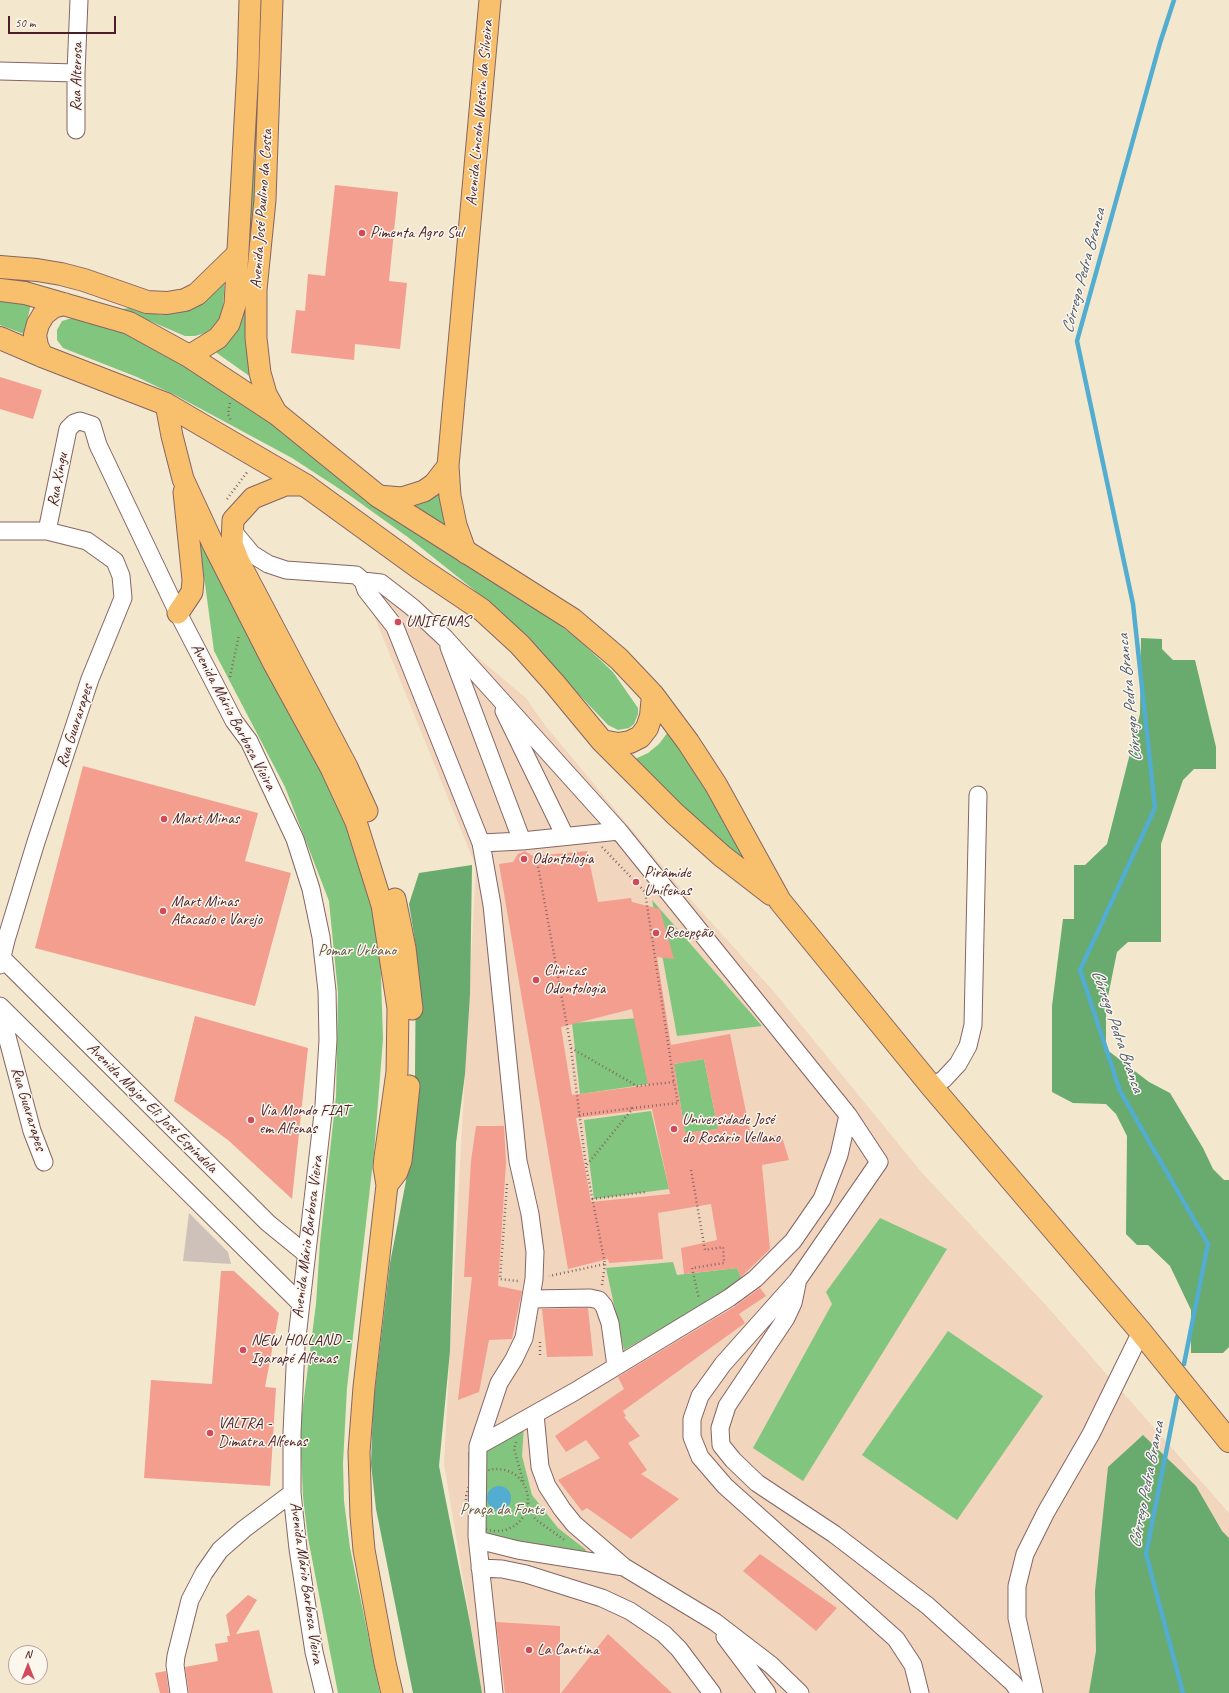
<!DOCTYPE html>
<html>
<head>
<meta charset="utf-8">
<style>
  body { margin:0 }
  #map { position:relative; width:1229px; height:1693px; overflow:hidden; background:#f3e7cd; font-family:Caveat,sans-serif }
  canvas { display:block }
  .north { position:absolute; left:8px; top:1645px; width:40px; height:40px; box-sizing:border-box; background:#fbf7ec; border:1px solid #b4a19f; border-radius:50%; rotate:0deg; font-size:11px; font-weight:700; line-height:16px; text-align:center; color:#4a1f2b }
  .north::after { content:''; display:block; margin:auto; width:14px; height:18px; background:#d1495b; clip-path:polygon(50% 0,100% 100%,50% 72%,0 100%) }
  .scale { position:absolute; left:8px; top:16px; width:108px; height:18px; box-sizing:border-box; border:2px solid #4a1f2b; border-top:0; padding-left:5px; font-size:12px; line-height:14px; white-space:nowrap; color:#4a1f2b; -webkit-text-stroke:3px #fbf7ec; paint-order:stroke }
</style>
</head>
<body>
<div id="map">
<canvas width="1229" height="1693"></canvas>
<div class="north">N</div>
<div class="scale">50 m</div>
</div>
<script>
const g = document.querySelector('canvas').getContext('2d');
g.lineJoin = 'round';
function fillPath(path, color) { g.fillStyle = color; g.fill(path, 'evenodd'); }
const toPath = rows => new Path2D(rows.map(r => 'M' + r).join(''));
function stroke(path, color, width, dash) { g.strokeStyle = color; g.lineWidth = width; g.lineCap = dash ? 'butt' : 'round'; g.setLineDash(dash || []); g.stroke(path); }
function write(font, color, halo, rows, align = 'center') {
  g.font = font + ' Caveat,sans-serif'; g.lineWidth = 3; g.setLineDash([]); g.textBaseline = 'middle'; g.strokeStyle = halo; g.fillStyle = color; for (const [text, x, y, turn = 0] of rows) {
    g.save(); g.translate(x, y); g.rotate((+turn || 0) * Math.PI / 180); g.textAlign = isNaN(turn) ? turn : align; if (halo) g.strokeText(text, 0, 0); g.fillText(text, 0, 0); g.restore();
  }
}
const built = toPath([
  [391,585,526,698,544,724,681,889,775,993,923,1174,1043,1302,1229,1513,1229,1693,482,1693,444,1464,476,867,371,608]
]);
const industrial = toPath([
  [189,1213,228,1252,231,1264,183,1261]
]);
const green = toPath([
  [252,157,256,161,255,380,214,351,222,346],
  [225,278,223,308,220,319,214,327,205,333,195,336,185,336,122,309,130,308,161,315,185,309],
  [0,301,31,304,24,334,0,325],
  [72,318,121,330,168,350,544,613,578,639,613,672,638,708,638,714,634,724,629,728,618,730,608,725,529,642,473,589,409,538,352,497,292,458,177,396,137,377,63,348,57,340,57,330,62,321],
  [441,486,449,529,414,507],
  [199,539,323,769,354,838,366,877,380,947,383,1039,374,1153,347,1388,343,1463,344,1501,350,1548,380,1693,338,1693,308,1538,303,1497,300,1429,316,1304,320,1243,336,1096,338,993,329,901,285,787,214,651],
  [668,732,686,752,754,871,650,778,635,759,648,753,659,744],
  [652,900,660,909,762,1026,677,1036],
  [639,1018,649,1084,580,1094,572,1023],
  [704,1059,718,1129,685,1133,674,1064],
  [651,1111,669,1189,594,1199,584,1120],
  [880,1218,947,1249,803,1481,753,1448,832,1304,826,1292],
  [673,1262,677,1275,737,1268,743,1282,624,1350,606,1268],
  [948,1331,1043,1396,957,1520,862,1455],
  [524,1424,522,1456,532,1495,558,1528,585,1549,589,1557,470,1538,468,1452]
]);
const forest = toPath([
  [1141,638,1162,639,1162,649,1173,660,1195,660,1216,747,1216,769,1194,769,1183,780,1161,844,1161,942,1128,942,1117,952,1106,1006,1106,1049,1149,1082,1170,1093,1203,1148,1213,1169,1224,1180,1229,1180,1229,1347,1223,1353,1191,1353,1191,1310,1170,1266,1148,1245,1137,1245,1126,1234,1127,1136,1116,1114,1106,1104,1073,1103,1052,1092,1052,1006,1063,919,1074,919,1074,865,1085,865,1107,844,1140,714],
  [472,865,470,994,465,1074,456,1143,450,1351,439,1466,470,1623,482,1693,413,1693,376,1509,371,1464,373,1407,390,1263,406,1181,415,1076,416,947,409,904,419,873],
  [1143,1435,1196,1486,1222,1531,1229,1538,1229,1693,1089,1693,1096,1651,1095,1591,1108,1467]
]);
const water = toPath([
  '487 1498a12 12 0 1 1 24 0a12 12 0 1 1-24 0Z'
]);
const stream = toPath([
  [1174,0,1160,43,1077,341,1133,604,1155,808,1080,970,1120,1091,1208,1244,1184,1364],
  [1177,1397,1146,1554,1183,1693]
]);
const building = toPath([
  [335,185,398,192,389,281,407,283,400,349,355,344,354,360,291,353,296,310,305,311,308,274,325,276],
  [0,377,42,390,33,419,0,409],
  [83,766,258,813,245,861,291,873,255,1006,35,948],
  [525,851,533,856,587,851,598,902,631,898,632,902,660,909,674,959,657,957,671,1045,730,1034,752,1141,781,1134,789,1160,762,1165,770,1249,741,1277,737,1268,684,1274,681,1248,717,1240,711,1204,658,1213,663,1259,609,1263,608,1259,568,1269,499,864,513,862,518,854],
  [632,1009,648,1085,572,1095,561,1027],
  [704,1059,718,1129,685,1133,674,1064],
  [652,1109,670,1194,591,1202,576,1118],
  [195,1016,308,1048,292,1199,228,1140,174,1101],
  [476,1126,504,1126,506,1163,498,1286,522,1291,512,1339,489,1340,479,1392,458,1400,472,1277,464,1277,471,1161],
  [221,1271,234,1271,279,1313,265,1387,276,1388,270,1486,144,1478,151,1380,212,1384],
  [760,1288,766,1296,739,1314,745,1323,623,1411,626,1416,624,1417,640,1436,628,1443,647,1470,641,1474,679,1499,631,1539,587,1508,582,1511,558,1480,600,1458,586,1440,566,1452,555,1436,624,1389,618,1377,734,1307],
  [588,1308,593,1356,547,1357,542,1309],
  [760,1554,837,1608,816,1631,743,1571],
  [248,1595,257,1600,236,1634,259,1630,273,1693,189,1693,185,1667,218,1661,215,1644,228,1642,227,1636,230,1636,226,1615],
  [496,1622,560,1626,560,1693,505,1693],
  [608,1634,672,1693,561,1693],
  [166,1671,169,1693,160,1693,155,1673]
]);
const path = toPath([
  [230,403,228,414,231,421],
  [227,499,248,471],
  [230,677,239,635],
  [602,847,645,892,674,1082],
  [536,855,571,1048,586,1166,605,1264,549,1276],
  [571,1048,637,1086,674,1082,678,1103,633,1108,586,1166],
  [579,1115,633,1108],
  [691,1170,705,1250,723,1247,724,1263,692,1268,699,1299],
  [507,1184,500,1279,518,1281],
  [592,1199,646,1192],
  [602,1285,605,1264],
  [540,1342,540,1355],
  [516,1442,514,1449,524,1484],
  '466 1500a31 31 0 1 1 62 0a31 31 0 1 1-62 0Z',
  [528,1503,535,1519,566,1541]
]);
const minor = toPath([
  [0,71,76,73],
  [76,130,76,73,79,0],
  [232,530,252,554,268,564,286,570,356,575,363,581,381,583,412,607,445,638,619,831,848,1115,879,1162,797,1281,723,1364,700,1396,692,1419,692,1437,700,1457,725,1486,896,1639,913,1665,920,1693],
  [0,531,47,531,87,541,115,561,121,576,123,598,90,679,36,842,6,940,0,965],
  [47,531,68,429,74,423,80,421,92,425,98,445,178,613,234,721,249,741,295,839,311,889,321,937,327,991,328,1040,324,1105,296,1346,292,1433,292,1493,298,1549,314,1652,324,1693],
  [363,581,366,590,395,627,481,843,492,905,518,1161,530,1214,535,1252,534,1279,524,1338,514,1359,499,1383,478,1446,477,1536,494,1693],
  [449,647,522,841],
  [504,711,565,836],
  [481,843,522,841,619,831],
  [1,957,268,1223,306,1254],
  [0,1006,300,1303],
  [0,1010,32,1131,44,1162],
  [932,1087,944,1079,958,1064,968,1046,973,1025,978,795],
  [797,1284,793,1303,786,1318,727,1406,720,1428,721,1445,733,1460,757,1483,834,1534,928,1606,1013,1683,1020,1693],
  [531,1299,590,1298,599,1300,604,1306,610,1323,616,1366],
  [535,1414,540,1467,547,1486,562,1509,574,1524,624,1567,715,1622,771,1665,800,1693],
  [478,1446,574,1392,729,1298,755,1279,793,1241,822,1199,839,1155,848,1115],
  [478,1540,518,1550,624,1567],
  [480,1568,502,1569,526,1574,602,1598,630,1611,664,1634,679,1649,712,1693],
  [725,1637,767,1693],
  [179,1693,175,1665,176,1656,190,1600,204,1573,220,1550,244,1529,292,1493],
  [1034,1693,1017,1618,1017,1586,1025,1554,1046,1512,1091,1434,1141,1332]
]);
const major = toPath([
  [272,0,265,200,256,290,256,338,260,373,266,394,277,414],
  [189,356,218,338,229,324,235,305,248,67,250,0],
  [166,404,172,436,183,479,214,546,273,662,331,768,356,822,382,905,398,1008,397,1072,385,1157,384,1167,387,1185,364,1387,359,1452,361,1516,364,1550,385,1663,392,1693],
  [305,485,285,485,253,498,233,520,232,544,239,562,347,767,367,811],
  [378,496,402,498,424,491,434,484,448,466],
  [466,553,456,525,450,496,448,466,490,0],
  [178,613,192,592,193,580,184,492],
  [395,899,405,948,412,1009],
  [387,1185,397,1172,401,1161,409,1086]
]);
const highway = toPath([
  [0,267,37,270,61,274,84,280,147,302,167,303,185,300,197,294,236,256],
  [0,290,25,293,129,323,189,356,277,414,378,496,572,619,619,659,653,695,688,742,716,785,780,901,932,1087,1141,1332,1229,1441],
  [0,338,42,356,166,404,305,485,418,567,482,610,520,645,554,683,602,741,675,814,722,856,771,894],
  [42,356,37,346,35,335,38,324,44,314,53,307,64,304],
  [602,741,618,744,630,742,640,737,647,728,651,716,653,695]
]);
const markers = [
  [362,233,4,"#d1495b"],
  [398,622,4,"#d1495b"],
  [164,819,4,"#d1495b"],
  [524,859,4,"#d1495b"],
  [636,882,4,"#d1495b"],
  [163,911,4,"#d1495b"],
  [656,933,4,"#d1495b"],
  [536,980,4,"#d1495b"],
  [251,1120,4,"#d1495b"],
  [674,1129,4,"#d1495b"],
  [243,1350,4,"#d1495b"],
  [210,1433,4,"#d1495b"],
  [529,1650,4,"#d1495b"]
];
const streetNames = [
  ["Rua Alterosa",77,77,-89],
  ["Avenida Lincoln Westin da Silveira",480,113,-85],
  ["Avenida José Paulino da Costa",262,209,-86],
  ["Rua Xingu",58,480,-79],
  ["Avenida Mário Barbosa Vieira",233,717,62],
  ["Rua Guararapes",75,726,-72],
  ["Avenida Major Eli José Espíndola",152,1108,45],
  ["Rua Guararapes",28,1109,73],
  ["Avenida Mário Barbosa Vieira",308,1237,-83],
  ["Avenida Mário Barbosa Vieira",306,1583,82]
];
const poiNames = [
  ["Pimenta Agro Sul",370,233],
  ["UNIFENAS",406,622],
  ["Mart Minas",172,819],
  ["Odontologia",532,859],
  ["Pirâmide",644,873],
  ["Unifenas",644,891],
  ["Mart Minas",171,902],
  ["Atacado e Varejo",171,920],
  ["Recepção",664,933],
  ["Clinicas",544,971],
  ["Odontologia",544,989],
  ["Via Mondo FIAT",259,1111],
  ["em Alfenas",259,1129],
  ["Universidade José",682,1120],
  ["do Rosário Vellano",682,1138],
  ["NEW HOLLAND -",251,1341],
  ["Igarapé Alfenas",251,1359],
  ["VALTRA -",218,1424],
  ["Dimatra Alfenas",218,1442],
  ["La Cantina",537,1650]
];
const parkNames = [
  ["Pomar Urbano",357,951],
  ["Praça da Fonte",502,1510]
];
const waterNames = [
  ["Córrego Pedra Branca",1084,271,-75],
  ["Córrego Pedra Branca",1130,698,-96],
  ["Córrego Pedra Branca",1117,1031,71],
  ["Córrego Pedra Branca",1147,1485,-79]
];
fillPath(built, '#f1d5bd');
fillPath(industrial, '#cec1ba');
fillPath(green, '#82c57f');
fillPath(forest, '#69aa6e');
fillPath(water, '#52add0');
stroke(stream, '#52add0', 4.5);
fillPath(building, '#f49e8f');
stroke(minor, '#856564', 19);
stroke(major, '#856564', 23);
stroke(highway, '#856564', 24);
stroke(path, '#856564', 2.5, [1, 3]);
stroke(minor, '#fff', 17);
stroke(major, '#f8bf6c', 21);
stroke(highway, '#f8bf6c', 22);
for (const [x, y, r, color] of markers) { const dot = new Path2D(); dot.arc(x, y, r, 0, 2 * Math.PI); g.fillStyle = color; g.fill(dot); stroke(dot, '#fbf7ec', 1.5); }
write('16px', '#4a1f2b', '#fbf7ec', streetNames);
write('16px', '#4a1f2b', '#fbf7ec', poiNames, 'left');
write('16px', '#5e5948', '#fbf7ec', parkNames);
write('italic 17px', '#4d586d', '#fbf7ec', waterNames);
</script>
</body>
</html>
